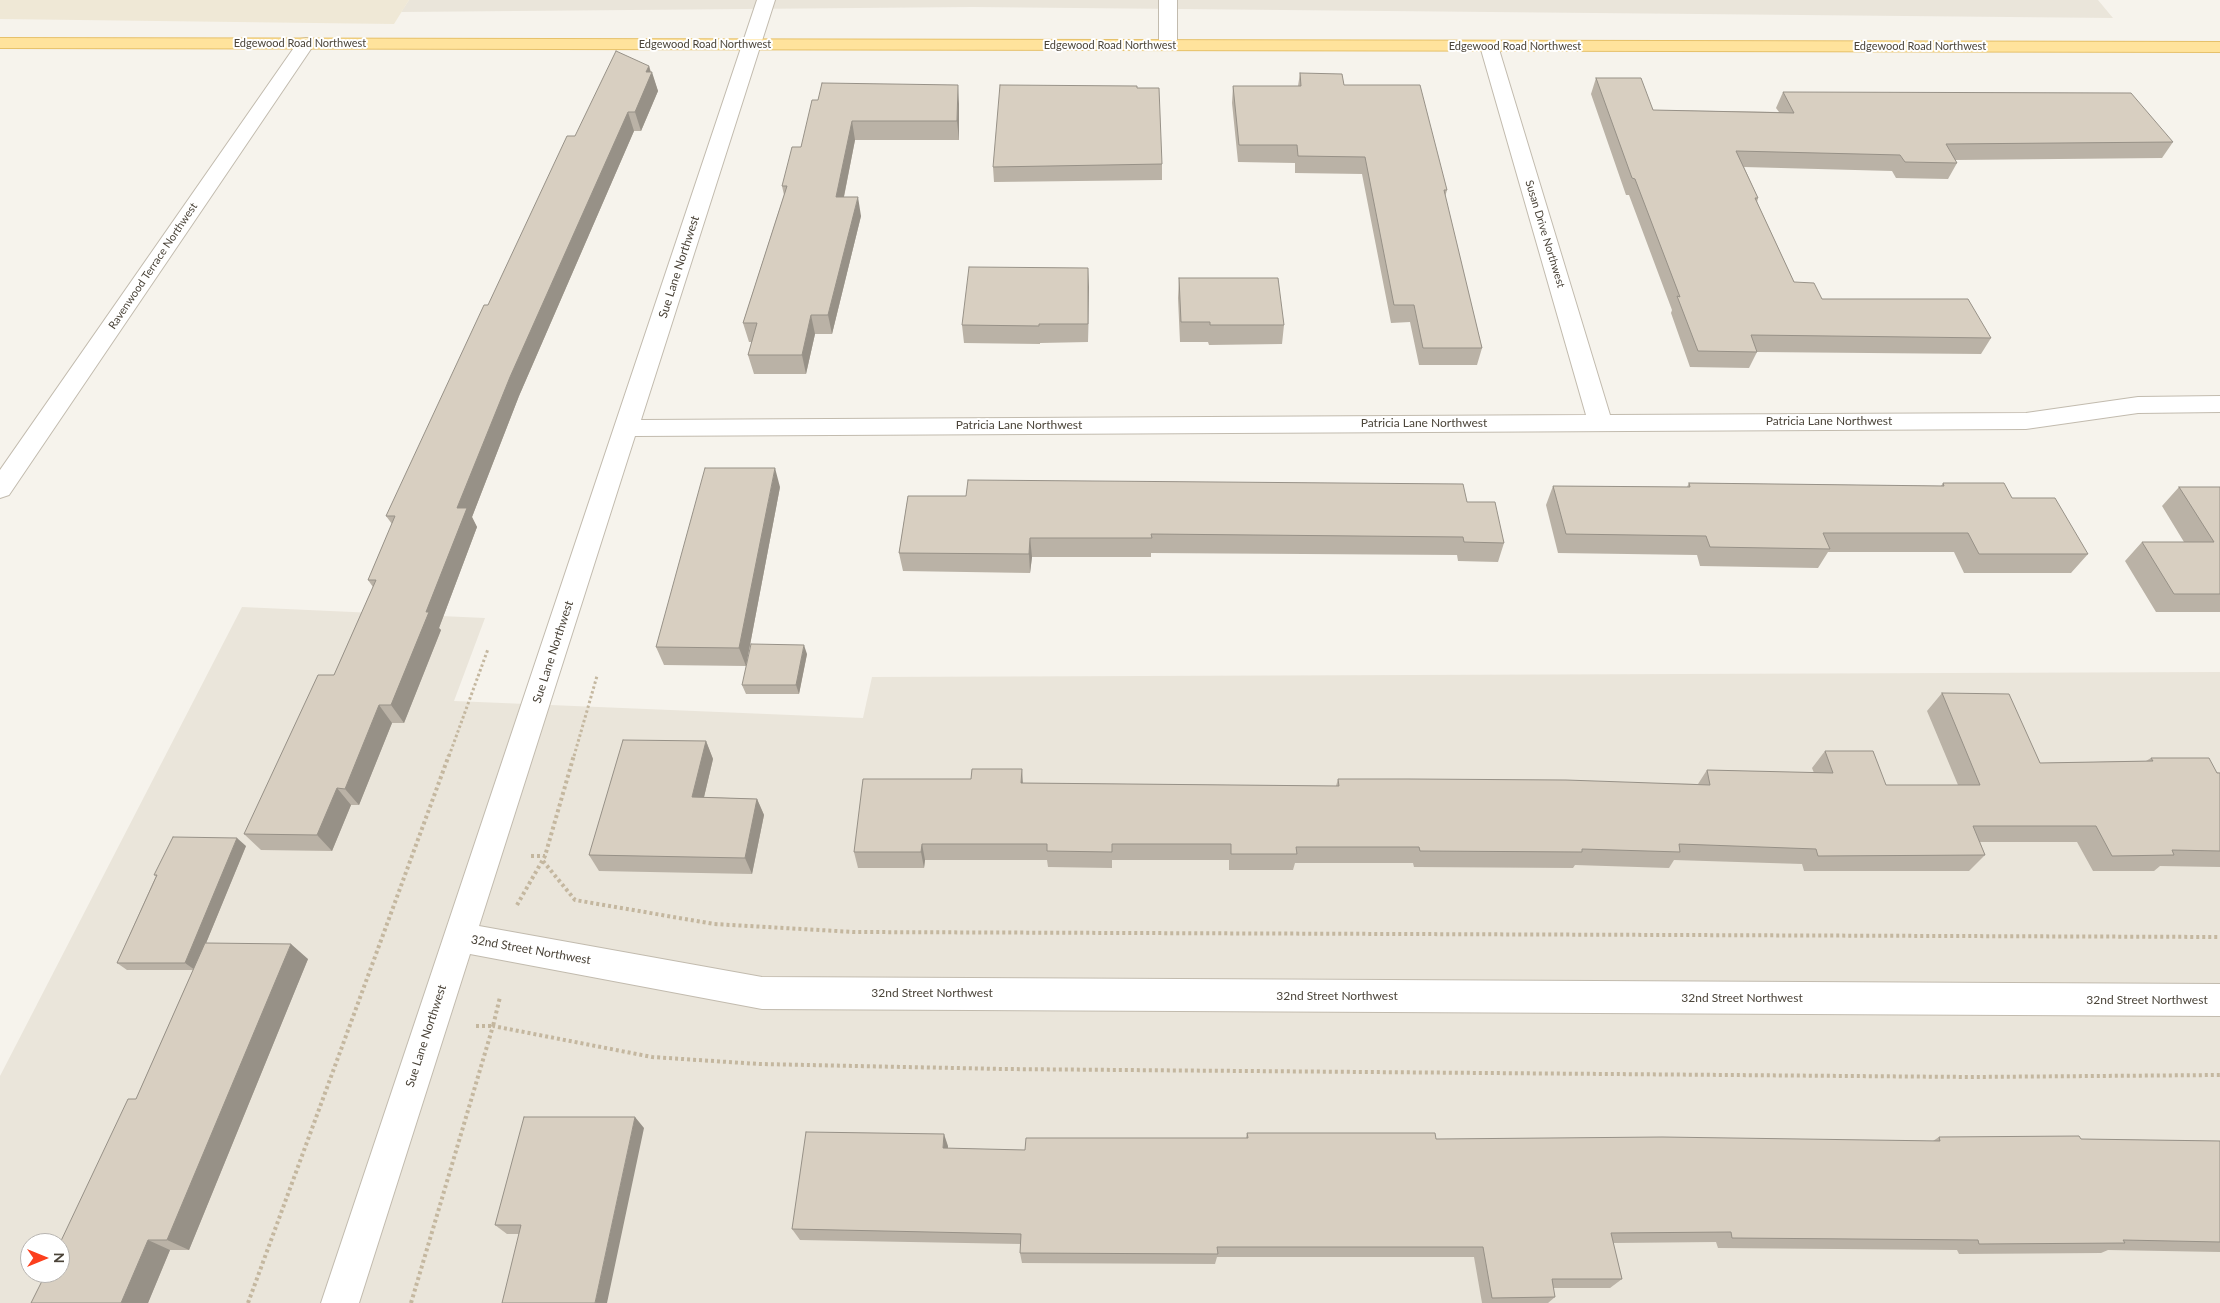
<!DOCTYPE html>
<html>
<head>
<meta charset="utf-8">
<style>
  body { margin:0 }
  #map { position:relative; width:2220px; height:1303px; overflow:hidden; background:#f6f3ec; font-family:Lato,sans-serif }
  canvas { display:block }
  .north { position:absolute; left:20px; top:1233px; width:50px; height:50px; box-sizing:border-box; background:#fff; border:1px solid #b7b4b0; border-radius:50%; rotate:90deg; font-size:14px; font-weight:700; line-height:20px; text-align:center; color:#4b4439 }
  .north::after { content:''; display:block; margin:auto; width:18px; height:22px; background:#fc3f1d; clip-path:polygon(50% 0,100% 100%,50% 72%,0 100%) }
</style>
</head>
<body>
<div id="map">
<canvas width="2220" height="1303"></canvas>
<div class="north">N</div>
</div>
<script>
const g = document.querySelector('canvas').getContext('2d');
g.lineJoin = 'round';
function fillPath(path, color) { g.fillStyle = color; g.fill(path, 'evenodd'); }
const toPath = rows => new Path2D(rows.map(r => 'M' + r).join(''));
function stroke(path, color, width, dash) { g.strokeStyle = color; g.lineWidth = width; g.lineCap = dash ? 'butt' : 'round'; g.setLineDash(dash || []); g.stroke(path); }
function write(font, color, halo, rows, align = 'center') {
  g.font = font + ' Lato,sans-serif'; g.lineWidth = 4; g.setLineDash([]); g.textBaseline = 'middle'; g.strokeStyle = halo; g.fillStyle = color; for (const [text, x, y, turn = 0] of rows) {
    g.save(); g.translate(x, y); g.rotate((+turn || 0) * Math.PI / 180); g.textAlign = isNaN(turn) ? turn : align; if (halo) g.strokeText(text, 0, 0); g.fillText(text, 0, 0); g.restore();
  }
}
const residential = toPath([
  [409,0,2098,0,2113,18,972,7,401,12],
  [242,607,485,618,454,701,863,718,872,677,2220,672,2220,1303,0,1303,0,1076],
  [30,1243,60,1243,60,1273,30,1273]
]);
const education = toPath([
  [0,0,409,0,394,24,0,19]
]);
const pathFar1 = toPath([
  [449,756,488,649],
  [574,756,597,676]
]);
const path = toPath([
  [531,856,545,856],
  [543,861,575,900,714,924,854,932,2220,937],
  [517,905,545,856,574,755],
  [476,1026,493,1026,500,997],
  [248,1303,449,755],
  [411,1303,493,1026,652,1057,759,1064,1003,1069,1971,1077,2220,1075]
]);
const street = toPath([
  [757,0,775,0,641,420,1586,415,1480,46,1483,42,1489,41,1495,42,1498,46,1610,415,2026,413,2138,397,2220,396,2220,412,2138,413,2026,429,635,436,479,926,762,977,2220,984,2220,1016,762,1009,470,954,359,1303,321,1303,757,0],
  [1159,0,1177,0,1177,45,1174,49,1168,50,1162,49,1159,45,1159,0],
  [306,38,312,39,315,43,9,495,0,498,0,470,300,39,306,38]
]);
const primary = toPath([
  [0,38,2220,42,2220,52,0,48,0,38]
]);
const wall = toPath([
  [649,66,658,91,641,131,634,131,519,396,472,517,477,527,439,628,441,630,404,723,392,723,359,805,351,805,332,851,261,850,244,834,334,675,373,587,368,580,392,524,386,516,488,305,575,136],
  [1300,73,1344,85,1447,190,1445,197,1482,348,1477,365,1419,365,1410,322,1391,323,1362,174,1295,173,1295,163,1238,162,1232,103,1233,86,1298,86],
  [1596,78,1653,110,1779,112,1776,108,1783,92,2173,142,2162,158,1955,160,1957,163,1948,179,1896,178,1892,171,1744,167,1758,198,1757,202,1794,282,1822,299,1991,338,1981,354,1757,352,1749,368,1690,367,1671,313,1672,310,1629,195,1626,195,1591,94],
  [1137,88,1162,164,1162,180,994,182,993,167],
  [818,100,959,104,959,140,855,140,844,197,861,216,832,334,815,334,806,374,754,374,748,355,752,342,749,342,743,323,784,195,782,186,801,147],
  [1088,268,1088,342,1040,343,1040,344,964,343,962,325],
  [1179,278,1284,325,1282,344,1209,345,1208,342,1180,342,1178,298],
  [1689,483,1941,486,1943,483,2012,498,2088,554,2071,573,1964,573,1954,552,1828,552,1818,568,1700,566,1697,555,1558,553,1546,505,1553,486,1687,487],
  [780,487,746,666,664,665,656,647],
  [2179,487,2220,487,2220,612,2156,612,2125,561,2142,542,2184,542,2162,506],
  [908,496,1467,502,1504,543,1498,562,1458,561,1457,555,1151,553,1151,557,1032,557,1030,573,903,571,899,553],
  [807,654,799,694,746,694,742,685],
  [1942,693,2040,763,2146,761,2151,758,2220,773,2220,867,2160,866,2154,871,2093,871,2077,842,1980,842,1985,855,1969,871,1804,871,1802,864,1674,860,1669,868,1575,865,1573,868,1414,867,1413,863,1295,863,1293,870,1229,870,1229,860,1112,860,1112,868,1048,867,1047,860,925,860,924,868,858,868,854,852,971,779,1023,783,1336,786,1338,779,1698,784,1707,770,1814,773,1812,768,1825,751,1886,785,1958,785,1927,711],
  [706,741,713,759,704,797,757,799,764,815,752,874,599,871,589,855],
  [246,846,206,943,308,959,189,1250,170,1250,148,1303,31,1303,136,1099,193,970,127,970,117,963,156,876,154,875],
  [644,1128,519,1234,507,1234,495,1225],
  [1247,1133,1436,1139,1933,1141,1939,1137,2220,1141,2220,1252,2108,1250,2101,1253,1959,1254,1957,1250,1718,1248,1716,1242,1613,1243,1622,1279,1610,1288,1553,1288,1555,1297,1548,1303,1482,1303,1474,1257,1217,1257,1215,1264,1022,1263,1020,1253,1021,1244,800,1240,792,1229,948,1146,948,1149,1025,1150,1246,1138]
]);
const shadedWall = toPath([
  [649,66,651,75,652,72,658,91,641,131,635,112,646,72],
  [958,85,959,104,959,140,957,121],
  [628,112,634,131,519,396,472,517,477,527,439,628,441,630,404,723,391,705,426,612,457,508,510,377],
  [852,121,855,140,840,216,836,197],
  [858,197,861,216,832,334,828,315],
  [1088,268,1089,287,1088,342],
  [811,315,815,334,806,374,802,355],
  [775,468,780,487,746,666,739,648],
  [1030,538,1032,557,1030,573,1029,554],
  [804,645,807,654,799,694,796,685],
  [379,705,392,723,359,805,345,789],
  [706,741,713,759,700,814,692,797],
  [1022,769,1023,785,1021,783],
  [337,788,351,805,332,851,317,835],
  [757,799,764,815,752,874,745,858],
  [237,838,246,846,195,970,185,963],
  [922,844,925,860,924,868,921,852],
  [291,944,308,959,189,1250,167,1240],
  [635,1117,644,1128,607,1303,595,1303],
  [944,1134,948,1146,947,1160,943,1148],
  [148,1240,170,1250,148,1303,121,1303]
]);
const building = toPath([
  [616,51,649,66,646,72,652,72,635,112,628,112,510,377,457,508,467,508,426,612,429,612,391,705,379,705,345,789,337,788,317,835,244,834,318,675,334,675,376,580,368,580,395,516,386,516,484,305,488,305,567,136,575,136,616,51],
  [1300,73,1342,74,1344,85,1420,85,1447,190,1444,190,1482,348,1423,348,1414,305,1394,305,1365,157,1298,156,1297,145,1239,145,1233,86,1301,86,1300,73],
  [1596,78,1641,78,1653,110,1794,113,1783,92,2131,93,2173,142,1946,144,1957,163,1905,162,1900,155,1736,151,1758,198,1755,198,1794,282,1814,283,1822,299,1968,299,1991,338,1751,335,1757,352,1698,351,1677,296,1680,297,1635,179,1632,178,1596,78],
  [822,83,958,85,957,121,852,121,836,197,858,197,828,315,811,315,802,355,748,355,757,323,743,323,787,186,782,186,792,147,801,147,812,100,818,100,822,83],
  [1000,85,1137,86,1137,88,1159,88,1162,164,993,167,1000,85],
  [969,267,1088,268,1088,324,1039,324,1039,326,962,325,969,267],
  [1179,278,1278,278,1284,325,1210,325,1210,322,1181,322,1179,278],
  [705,468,775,468,739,648,656,647,705,468],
  [968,480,1463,484,1467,502,1495,502,1504,543,1464,542,1463,537,1151,534,1152,538,1030,538,1029,554,899,553,908,496,966,496,968,480],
  [1689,483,1944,486,1943,483,2004,483,2012,498,2055,498,2088,554,1979,554,1968,533,1823,533,1830,549,1710,547,1706,536,1566,534,1553,486,1690,487,1689,483],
  [2179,487,2220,487,2220,594,2174,594,2142,542,2214,542,2179,487],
  [751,644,804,645,796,685,742,685,751,644],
  [1942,693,2009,694,2040,763,2153,761,2151,758,2209,758,2217,773,2220,773,2220,851,2172,850,2174,855,2112,856,2096,826,1973,826,1985,855,1818,856,1816,849,1679,844,1680,852,1582,849,1582,852,1420,851,1419,847,1296,847,1297,854,1231,854,1231,844,1112,844,1112,852,1047,851,1047,844,922,844,921,852,854,852,863,779,971,779,972,769,1022,769,1021,783,1339,786,1338,779,1409,779,1566,780,1710,785,1707,770,1833,773,1825,751,1873,751,1886,785,1980,785,1942,693],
  [623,740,706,741,692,797,757,799,745,858,589,855,623,740],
  [173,837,237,838,185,963,117,963,157,875,154,875,173,837],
  [205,943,291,944,167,1240,148,1240,121,1303,31,1303,46,1273,60,1273,60,1243,128,1099,136,1099,205,943],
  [524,1117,635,1117,595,1303,502,1303,521,1225,495,1225,524,1117],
  [806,1132,944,1134,943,1148,1025,1150,1026,1138,1248,1138,1247,1133,1435,1133,1436,1139,1662,1137,1940,1141,1939,1137,2079,1136,2081,1139,2220,1141,2220,1242,2123,1240,2125,1243,1979,1244,1978,1240,1732,1238,1731,1232,1611,1233,1622,1279,1552,1279,1555,1297,1492,1298,1483,1247,1217,1247,1218,1254,1020,1253,1021,1234,792,1229,806,1132]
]);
const farStreetnames = [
  ["Edgewood Road Northwest",300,43],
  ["Edgewood Road Northwest",705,44],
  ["Edgewood Road Northwest",1110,45],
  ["Edgewood Road Northwest",1515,46],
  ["Edgewood Road Northwest",1920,46],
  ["Susan Drive Northwest",1545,234,73],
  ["Ravenwood Terrace Northwest",153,266,-56]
];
const streetNames = [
  ["Sue Lane Northwest",679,267,-72],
  ["Patricia Lane Northwest",1829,421],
  ["Patricia Lane Northwest",1424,423],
  ["Patricia Lane Northwest",1019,425],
  ["Sue Lane Northwest",553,652,-72],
  ["32nd Street Northwest",531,950,10],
  ["32nd Street Northwest",932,993],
  ["32nd Street Northwest",1337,996],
  ["32nd Street Northwest",1742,998],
  ["32nd Street Northwest",2147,1000],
  ["Sue Lane Northwest",426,1036,-72]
];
fillPath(residential, '#eae5da');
fillPath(education, '#efe8d6');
stroke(street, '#c2bbae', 2);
stroke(primary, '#e6c16a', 2);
stroke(pathFar1, '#c4b79f', 3, [2.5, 2.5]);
stroke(path, '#c4b79f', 4, [3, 3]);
fillPath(street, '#fff');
fillPath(primary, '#ffe39c');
fillPath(wall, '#bab2a6');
fillPath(shadedWall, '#979187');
fillPath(building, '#d8cfc1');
stroke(building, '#979187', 1);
write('11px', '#4b4439', '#fff', farStreetnames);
write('12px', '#4b4439', '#fff', streetNames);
</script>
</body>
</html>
